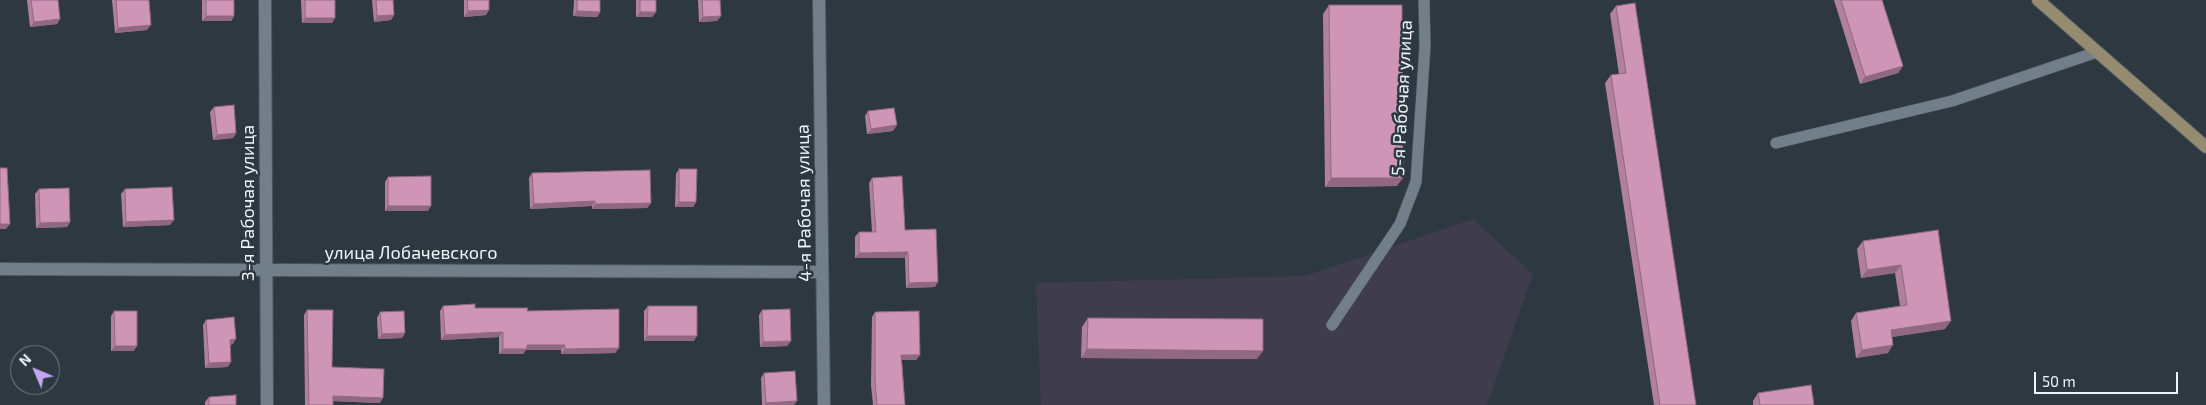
<!DOCTYPE html>
<html>
<head>
<meta charset="utf-8">
<style>
  body { margin:0 }
  #map { position:relative; width:2206px; height:405px; overflow:hidden; background:#2d3841; font-family:"Exo 2",sans-serif }
  canvas { display:block }
  .north { position:absolute; left:10px; top:345px; width:50px; height:50px; box-sizing:border-box; background:#2d3841; border:1px solid #79838b; border-radius:50%; rotate:315deg; font-size:14px; font-weight:700; line-height:20px; text-align:center; color:#ecf3f9 }
  .north::after { content:''; display:block; margin:auto; width:18px; height:22px; background:#c3a7f2; clip-path:polygon(50% 0,100% 100%,50% 72%,0 100%) }
  .scale { position:absolute; left:2034px; top:372px; width:144px; height:22px; box-sizing:border-box; border:2px solid #ecf3f9; border-top:0; padding-left:6px; font-size:15px; line-height:18px; white-space:nowrap; color:#ecf3f9; -webkit-text-stroke:4px #2d3841; paint-order:stroke }
</style>
</head>
<body>
<div id="map">
<canvas width="2206" height="405"></canvas>
<div class="north">N</div>
<div class="scale">50 m</div>
</div>
<script>
const g = document.querySelector('canvas').getContext('2d');
g.lineJoin = 'round';
function fillPath(path, color) { g.fillStyle = color; g.fill(path, 'evenodd'); }
const toPath = rows => new Path2D(rows.map(r => 'M' + r).join(''));
function stroke(path, color, width, dash) { g.strokeStyle = color; g.lineWidth = width; g.lineCap = dash ? 'butt' : 'round'; g.setLineDash(dash || []); g.stroke(path); }
function write(font, color, halo, rows, align = 'center') {
  g.font = font + ' "Exo 2",sans-serif'; g.lineWidth = 5; g.setLineDash([]); g.textBaseline = 'middle'; g.strokeStyle = halo; g.fillStyle = color; for (const [text, x, y, turn = 0] of rows) {
    g.save(); g.translate(x, y); g.rotate((+turn || 0) * Math.PI / 180); g.textAlign = isNaN(turn) ? turn : align; if (halo) g.strokeText(text, 0, 0); g.fillText(text, 0, 0); g.restore();
  }
}
const industrial = toPath([
  [1473,219,1533,274,1487,405,1041,405,1036,283,1305,276]
]);
const lane = toPath([
  [1776,143,1952,101,2097,52],
  [1332,325,1400,224,1416,182,1425,46,1424,0]
]);
const street = toPath([
  [265,0,267,405],
  [819,0,824,405],
  [0,269,822,272]
]);
const secondary = toPath([
  [2038,0,2206,147]
]);
const wall = toPath([
  [27,0,58,0,60,19,57,24,30,27],
  [112,0,149,0,147,30,115,33],
  [202,0,234,0,234,16,231,21,202,21],
  [301,0,335,0,332,23,302,23],
  [372,0,393,0,394,15,391,20,374,22],
  [464,0,489,0,486,15,464,17],
  [574,0,600,0,600,12,597,17,573,16],
  [636,0,656,0,656,12,652,17,636,17],
  [698,0,720,0,721,16,717,21,699,22],
  [1834,0,1882,0,1903,66,1898,73,1860,84],
  [1329,5,1397,186,1325,187,1323,14],
  [1616,6,1696,405,1654,405,1605,83,1611,75,1619,74,1610,14],
  [214,107,236,133,233,138,213,140,210,112],
  [868,111,893,131,867,134,865,116],
  [679,169,696,202,693,207,675,207,676,174],
  [532,173,651,203,647,208,592,209,592,206,530,209,529,178],
  [388,177,428,211,385,211,385,182],
  [872,178,905,230,935,287,906,288,905,258,855,258,855,237,859,232,872,232,869,183],
  [39,189,70,222,67,227,36,228,35,194],
  [125,189,170,225,123,227,121,194],
  [1938,230,1945,329,1892,337,1888,353,1856,358,1851,321,1856,313,1900,306,1895,273,1861,278,1857,249,1863,241],
  [443,306,527,311,619,348,615,353,561,354,561,350,526,350,523,354,499,354,499,337,441,340,440,311],
  [648,306,694,341,644,341,644,311],
  [307,310,332,367,380,403,333,401,333,405,305,405,304,315],
  [762,310,791,341,787,346,760,347,759,315],
  [114,311,134,351,111,351,111,316],
  [380,312,405,333,402,338,378,339,377,318],
  [875,312,920,355,916,360,902,360,905,405,873,405,871,385,872,317],
  [1088,318,1257,359,1081,358,1082,327],
  [206,320,233,344,230,345,228,367,205,368,203,325],
  [764,373,794,405,762,405,761,378],
  [1758,393,1814,405,1753,405,1753,401],
  [209,397,236,405,205,405,205,402]
]);
const shadedWall = toPath([
  [489,10,486,15,464,17,468,11],
  [577,11,600,12,597,17,573,16],
  [640,12,656,12,652,17,636,17],
  [394,15,391,20,374,22,377,16],
  [206,16,234,16,231,21,202,21],
  [721,16,717,21,699,22,703,17],
  [305,18,335,18,332,23,302,23],
  [60,19,57,24,30,27,34,22],
  [151,25,147,30,115,33,118,28],
  [1903,66,1898,73,1860,84,1865,77],
  [897,125,893,131,867,134,871,129],
  [236,133,233,138,213,140,217,135],
  [1331,178,1403,178,1397,186,1325,187],
  [595,201,592,206,530,209,534,204],
  [679,202,696,202,693,207,675,207],
  [651,203,647,208,592,209,595,204],
  [388,206,431,206,428,211,385,211],
  [174,220,170,225,123,227,126,222],
  [70,222,67,227,36,228,40,223],
  [0,224,10,224,6,229,0,229],
  [908,252,905,258,855,258,859,253],
  [1901,265,1895,273,1861,278,1867,270],
  [938,282,935,287,906,288,909,283],
  [1951,321,1945,329,1885,338,1891,330],
  [503,332,499,337,441,340,445,335],
  [405,333,402,338,378,339,382,334],
  [647,336,697,336,694,341,644,341],
  [236,339,233,344,226,345,230,340],
  [791,341,787,346,760,347,763,342],
  [527,345,565,345,561,350,526,350,523,354,499,354,503,349],
  [1893,345,1888,353,1856,358,1862,350],
  [115,346,137,346,134,351,111,351],
  [619,348,615,353,561,354,565,349],
  [1087,349,1263,351,1257,359,1081,358],
  [901,355,920,355,916,360,898,360],
  [231,362,228,367,205,368,209,363],
  [333,396,383,398,380,403,329,401],
  [797,401,794,405,765,405,766,403]
]);
const building = toPath([
  [31,0,58,0,60,19,34,22,31,0],
  [116,0,149,0,151,25,118,28,116,0],
  [206,0,234,0,234,16,206,16,206,0],
  [305,0,335,0,335,18,305,18,305,0],
  [376,0,393,0,394,15,377,16,376,0],
  [467,0,489,0,489,10,468,11,467,0],
  [577,0,600,0,600,12,577,11,577,0],
  [640,0,656,0,656,12,640,12,640,0],
  [702,0,720,0,721,16,703,17,702,0],
  [1841,0,1882,0,1903,66,1865,77,1841,0],
  [1635,3,1696,405,1660,405,1611,75,1626,73,1616,6,1635,3],
  [1329,5,1402,5,1403,178,1331,178,1329,5],
  [234,105,236,133,217,135,214,107,234,105],
  [894,108,897,125,871,129,868,111,894,108],
  [0,168,7,168,10,224,0,224,0,168],
  [679,169,697,169,696,202,679,202,679,169],
  [650,170,651,203,595,204,595,201,534,204,532,173,650,170],
  [431,176,431,206,388,206,388,177,431,176],
  [902,176,905,230,936,229,938,282,909,283,908,252,859,253,859,232,876,232,872,178,902,176],
  [172,187,174,220,126,222,125,189,172,187],
  [69,188,70,222,40,223,39,189,69,188],
  [1938,230,1951,321,1891,330,1893,345,1862,350,1856,313,1907,305,1901,265,1867,270,1863,241,1938,230],
  [475,304,475,308,528,308,527,311,619,309,619,348,565,349,565,345,527,345,527,349,503,349,503,332,445,335,443,306,475,304],
  [648,306,697,306,697,336,647,336,648,306],
  [790,309,791,341,763,342,762,310,790,309],
  [307,310,333,310,332,367,384,369,383,398,333,396,333,405,309,405,307,310],
  [114,311,137,311,137,346,115,346,114,311],
  [404,311,405,333,382,334,380,312,404,311],
  [919,311,920,355,901,355,905,405,877,405,875,380,875,312,919,311],
  [234,317,236,339,230,340,231,362,209,363,206,320,234,317],
  [1088,318,1263,319,1263,351,1087,349,1088,318],
  [795,371,797,401,766,403,764,373,795,371],
  [1811,385,1814,405,1760,405,1758,393,1811,385],
  [236,395,236,405,209,405,209,397,236,395]
]);
const streetNames = [
  ["5-я Рабочая улица",1402,98,-87],
  ["3-я Рабочая улица",248,203,-90],
  ["4-я Рабочая улица",804,203,-91],
  ["улица Лобачевского",411,253]
];
fillPath(industrial, '#3e3c4d');
stroke(lane, '#4d565e', 12);
stroke(street, '#4d565e', 14);
stroke(secondary, '#4d565e', 14);
stroke(lane, '#727e89', 11);
stroke(street, '#727e89', 12);
stroke(secondary, '#958b70', 12);
fillPath(wall, '#b1809d');
fillPath(shadedWall, '#90687f');
fillPath(building, '#ce95b6');
stroke(building, '#90687f', 1);
write('18px', '#ecf3f9', '#2d3841', streetNames);
</script>
</body>
</html>
